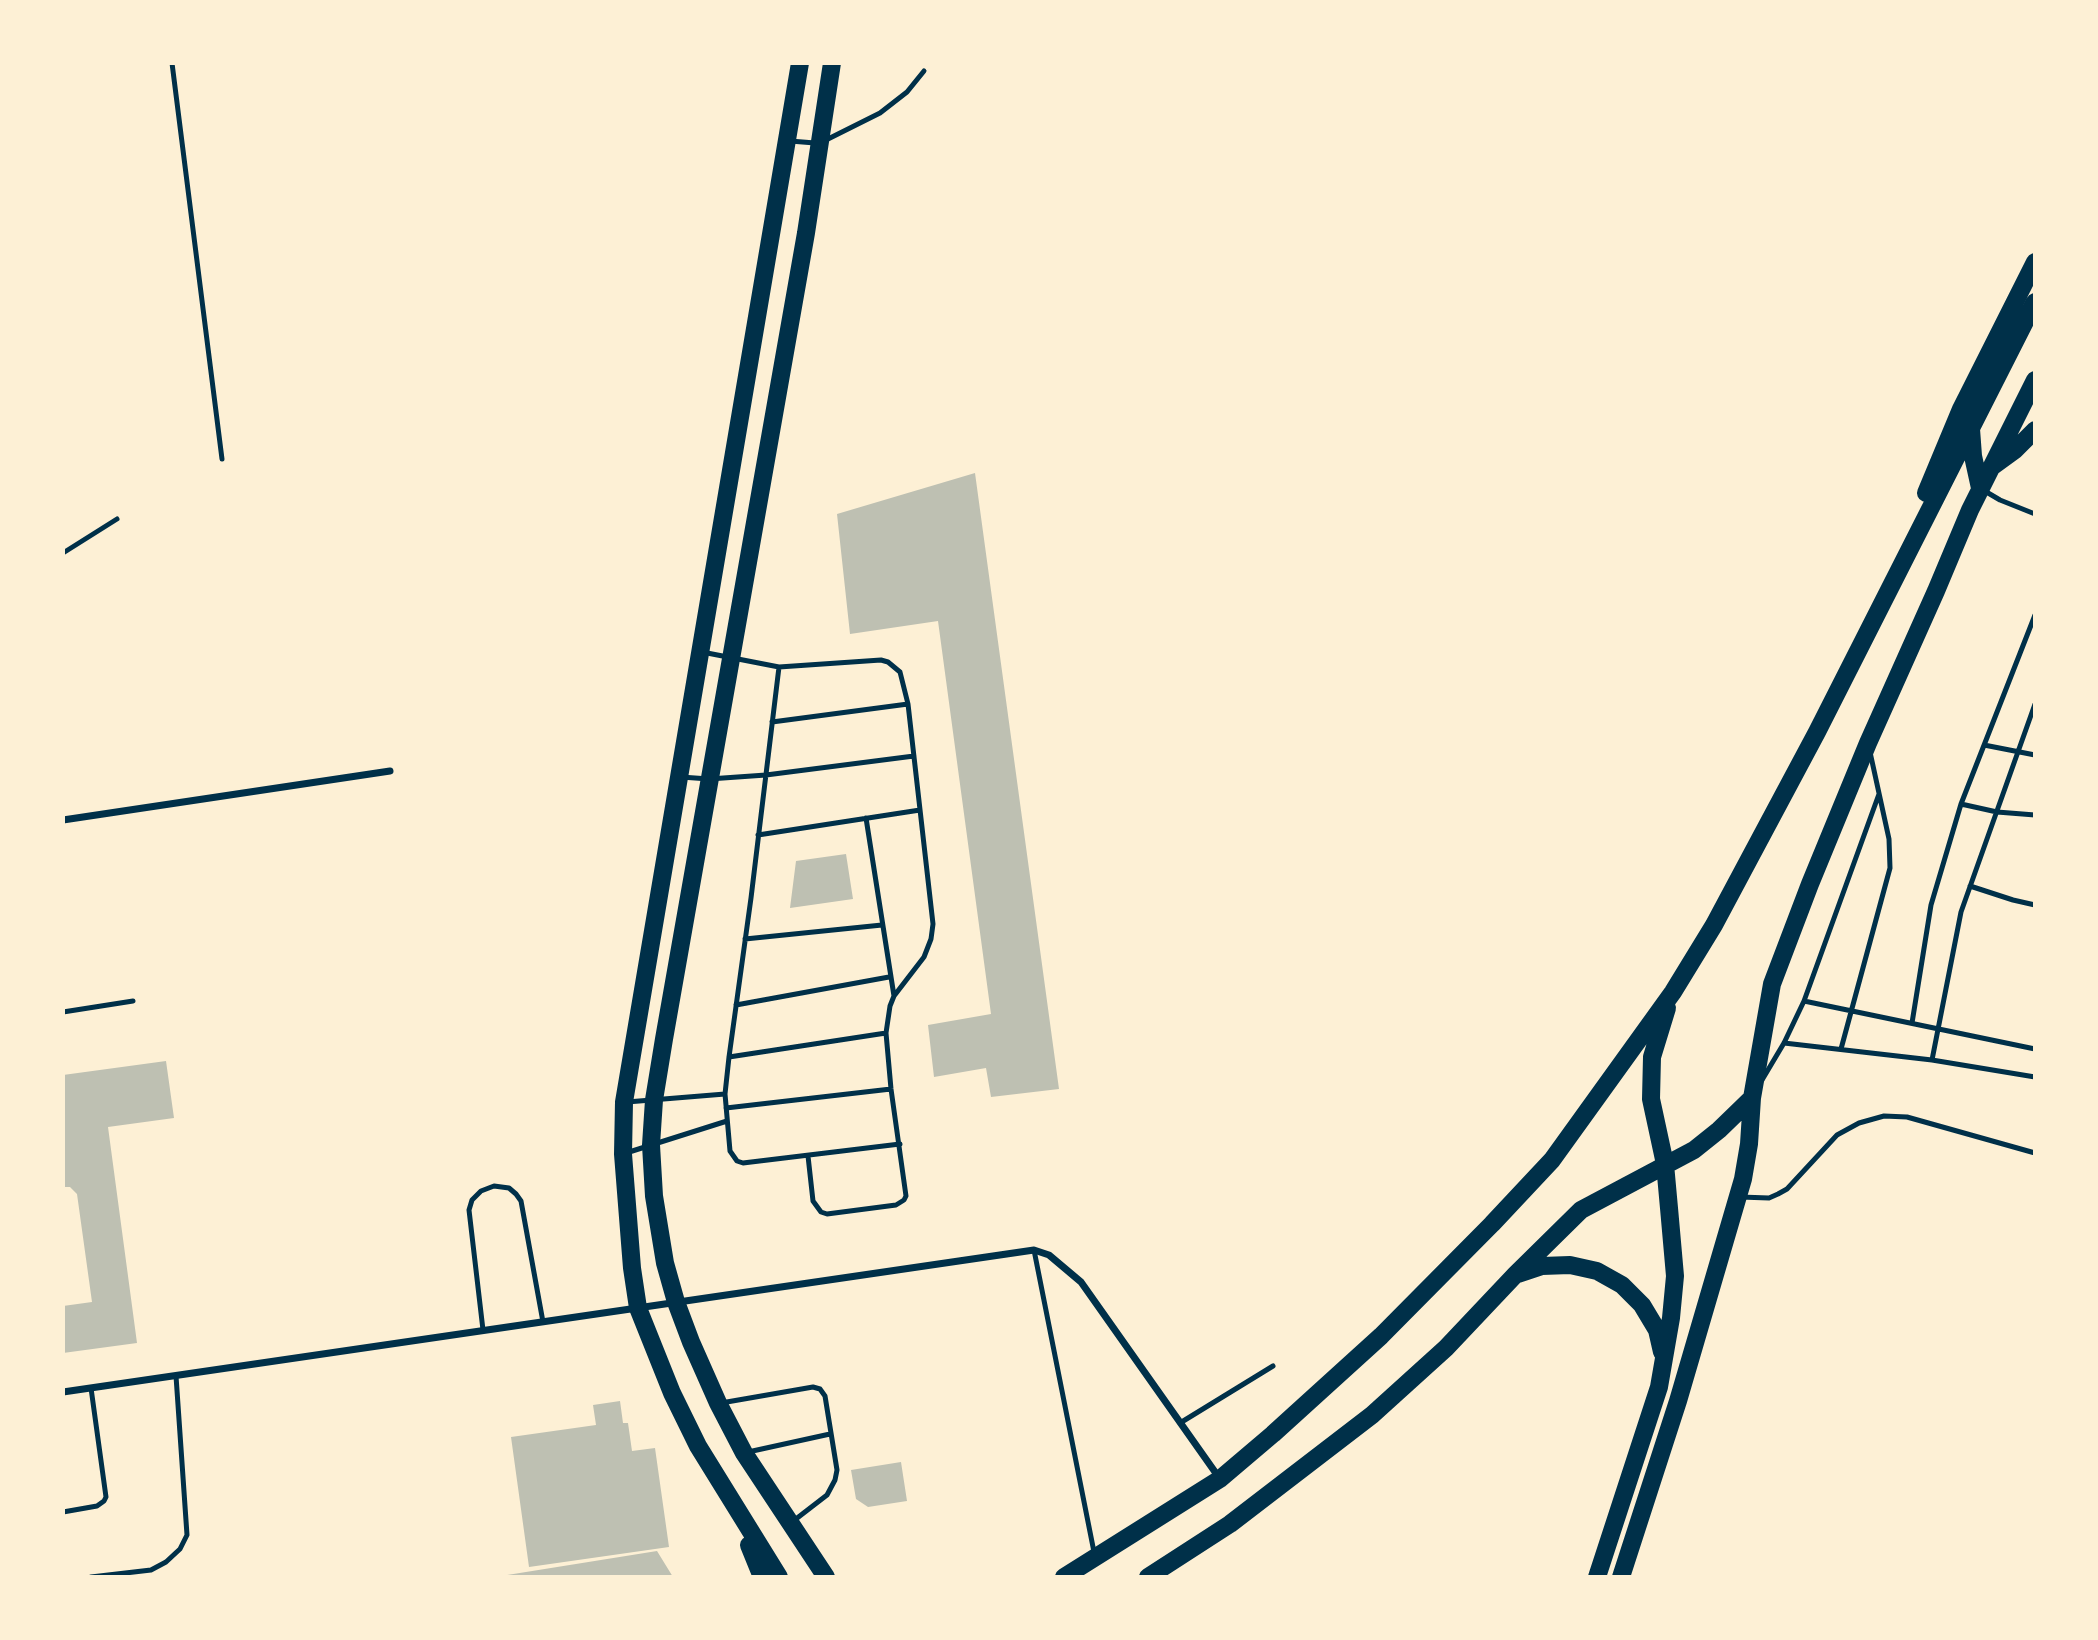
<!DOCTYPE html>
<html>
<head>
<meta charset="utf-8">
<style>
  body { margin:0 }
  #map { position:relative; width:2098px; height:1640px; overflow:hidden; background:#fdf0d5; font-family:"Sofia Sans Condensed",sans-serif }
  canvas { display:block }
  .frame { position:absolute; inset:0; border:65px solid #fdf0d5; pointer-events:none }
</style>
</head>
<body>
<div id="map">
<canvas width="2098" height="1640"></canvas>
<div class="frame"></div>
</div>
<script>
const g = document.querySelector('canvas').getContext('2d');
g.lineJoin = 'round';
function fillPath(path, color) { g.fillStyle = color; g.fill(path, 'evenodd'); }
const toPath = rows => new Path2D(rows.map(r => 'M' + r).join(''));
function stroke(path, color, width, dash) { g.strokeStyle = color; g.lineWidth = width; g.lineCap = dash ? 'butt' : 'round'; g.setLineDash(dash || []); g.stroke(path); }
const building = toPath([
  [975,473,1059,1089,991,1097,986,1068,934,1077,928,1025,991,1014,938,621,850,634,837,514],
  [846,854,853,899,790,908,796,861],
  [166,1061,174,1118,108,1127,137,1343,63,1353,63,1306,92,1302,77,1194,70,1187,63,1187,63,1075],
  [620,1401,623,1423,628,1423,632,1451,655,1448,669,1547,529,1567,511,1437,596,1425,593,1405],
  [901,1462,907,1501,868,1507,856,1499,851,1470],
  [657,1551,673,1577,501,1577,501,1576]
]);
const service = toPath([
  [172,63,222,459],
  [790,141,815,143],
  [824,141,880,113,907,92,924,71],
  [1983,490,2000,500,2035,514],
  [63,553,117,519],
  [702,652,779,667,751,898,729,1057,725,1094,730,1151,737,1161,743,1163,900,1144],
  [779,667,881,660,888,662,900,672,908,704,933,924,931,939,924,957,894,996,890,1006,886,1033,891,1089,906,1196,904,1200,896,1205,827,1214,821,1212,813,1201,808,1156],
  [772,722,908,704],
  [1984,745,2035,755],
  [681,777,709,779,766,775,914,756],
  [1961,804,1997,812,2035,815],
  [866,818,894,996],
  [758,835,920,810],
  [1970,886,2013,900,2035,905],
  [745,939,882,925],
  [1804,1001,2035,1049],
  [736,1005,889,977],
  [63,1012,133,1001],
  [1912,1023,1931,905,1961,804,2035,615],
  [1784,1043,1932,1060,2035,1077],
  [1841,1049,1890,868,1889,839,1870,752],
  [729,1057,886,1033],
  [1932,1060,1961,912,2035,704],
  [1762,1080,1784,1043,1804,1001,1879,794],
  [627,1102,725,1094],
  [726,1108,891,1089],
  [626,1153,727,1121],
  [1740,1197,1769,1198,1778,1194,1787,1189,1837,1135,1859,1123,1884,1116,1907,1117,2035,1153],
  [1034,1250,1094,1552],
  [483,1330,469,1210,472,1200,481,1191,494,1186,509,1188,516,1194,521,1201,543,1322],
  [721,1403,813,1387,820,1389,825,1396,837,1470,835,1480,827,1495,792,1522],
  [1180,1423,1273,1366],
  [748,1452,830,1434],
  [63,1512,97,1506,104,1501,106,1497,91,1388],
  [91,1577,151,1570,166,1562,180,1549,187,1535,176,1376]
]);
const minor = toPath([
  [63,820,390,771],
  [63,1392,1034,1250,1049,1255,1081,1282,1220,1479]
]);
const primary = toPath([
  [1971,429,1973,456,1980,488],
  [1993,466,2015,450,2035,430],
  [1926,493,1961,409,2035,262],
  [1518,1274,1542,1266,1570,1265,1597,1271,1622,1285,1642,1305,1657,1330,1662,1352],
  [749,1545,762,1577],
  [779,1577,698,1446,672,1393,638,1308,632,1268,623,1154,624,1102,800,63],
  [826,1577,744,1453,718,1403,691,1342,676,1302,665,1263,654,1196,651,1145,654,1100,664,1039,806,233,832,63],
  [1064,1577,1220,1479,1273,1434,1381,1336,1492,1224,1552,1160,1673,992,1714,925,1817,732,2035,302],
  [1148,1577,1230,1524,1372,1415,1446,1348,1515,1275,1581,1210,1694,1150,1719,1130,1752,1098],
  [1597,1577,1659,1387,1671,1318,1675,1276,1669,1208,1665,1164,1651,1099,1652,1057,1667,1008],
  [1621,1577,1678,1401,1743,1179,1749,1144,1752,1098,1772,984,1810,884,1868,743,1936,591,1970,510,2035,380]
]);
fillPath(building, '#bec0b2');
stroke(service, '#003049', 5);
stroke(minor, '#003049', 7);
stroke(primary, '#003049', 18);
</script>
</body>
</html>
